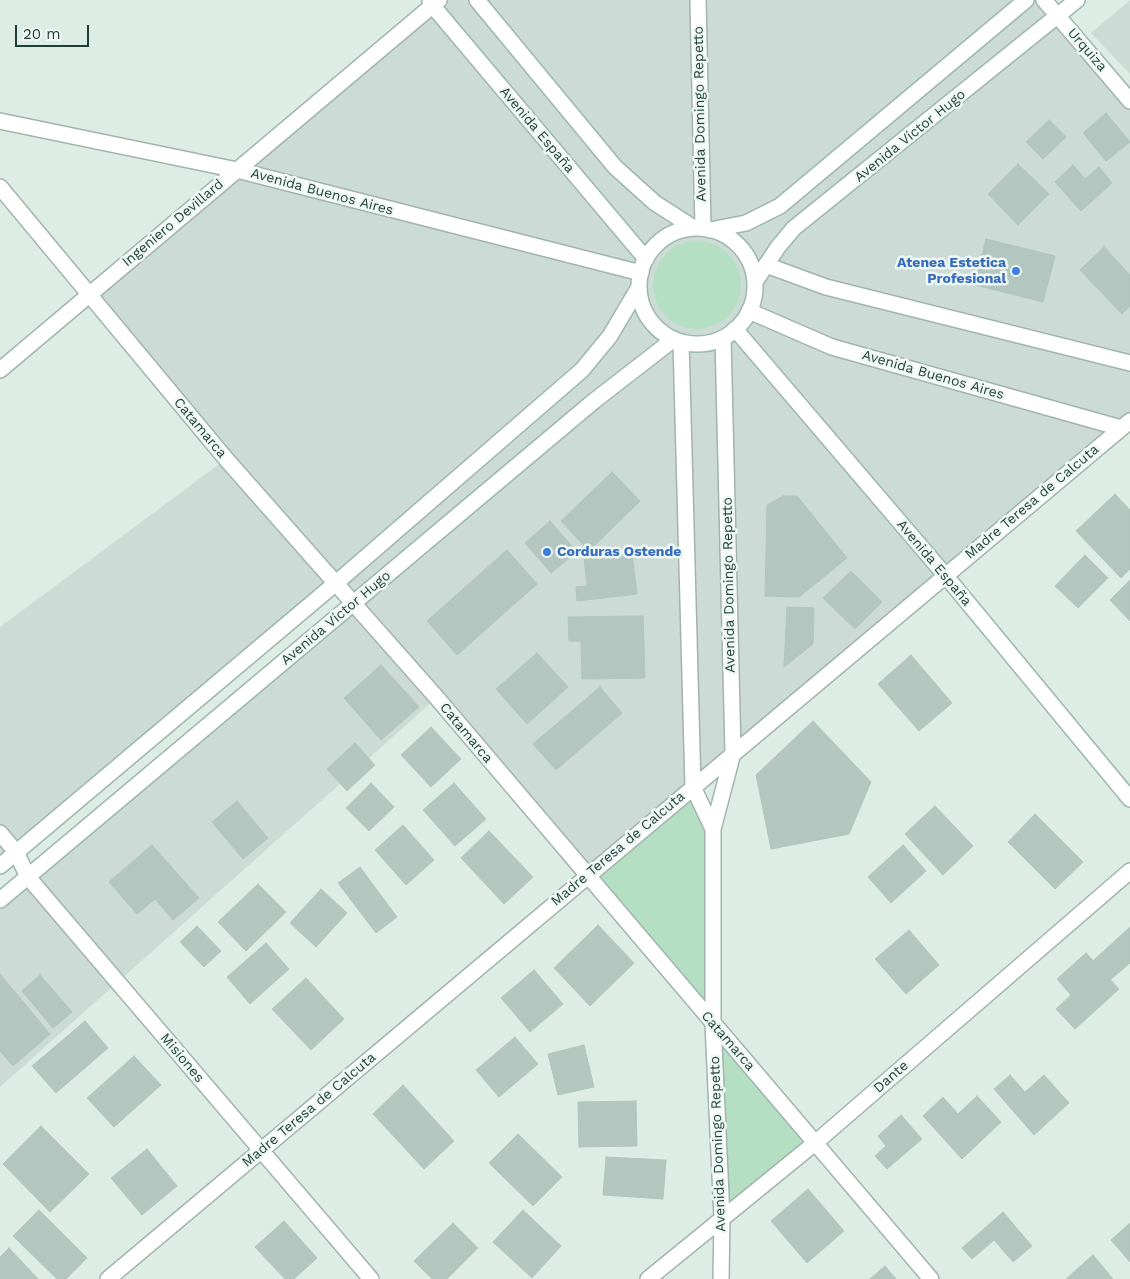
<!DOCTYPE html>
<html>
<head>
<meta charset="utf-8">
<style>
  body { margin:0 }
  #map { position:relative; width:1130px; height:1279px; overflow:hidden; background:#deece6; font-family:"Work Sans",sans-serif }
  canvas { display:block }
  .scale { position:absolute; left:15px; top:25px; width:74px; height:22px; box-sizing:border-box; border:2px solid #1e3d36; border-top:0; padding-left:6px; font-size:15px; line-height:18px; white-space:nowrap; color:#1e3d36; -webkit-text-stroke:4px #eff8f4; paint-order:stroke }
</style>
</head>
<body>
<div id="map">
<canvas width="1130" height="1279"></canvas>
<div class="scale">20 m</div>
</div>
<script>
const g = document.querySelector('canvas').getContext('2d');
g.lineJoin = 'round';
function fillPath(path, color) { g.fillStyle = color; g.fill(path, 'evenodd'); }
const toPath = rows => new Path2D(rows.map(r => 'M' + r).join(''));
function stroke(path, color, width, dash) { g.strokeStyle = color; g.lineWidth = width; g.lineCap = dash ? 'butt' : 'round'; g.setLineDash(dash || []); g.stroke(path); }
function write(font, color, halo, rows, align = 'center') {
  g.font = font + ' "Work Sans",sans-serif'; g.lineWidth = 5; g.setLineDash([]); g.textBaseline = 'middle'; g.strokeStyle = halo; g.fillStyle = color; for (const [text, x, y, turn = 0] of rows) {
    g.save(); g.translate(x, y); g.rotate((+turn || 0) * Math.PI / 180); g.textAlign = isNaN(turn) ? turn : align; if (halo) g.strokeText(text, 0, 0); g.fillText(text, 0, 0); g.restore();
  }
}
const built = toPath([
  [439,0,1044,0,1130,101,1130,421,579,880,433,701,0,1087,0,900,353,604,333,579,0,860,0,627,226,459,89,295],
  [1130,0,1130,74,1091,33]
]);
const green = toPath([
  '653 285a44 44 0 1 1 88 0a44 44 0 1 1-88 0Z',
  [695,789,713,829,713,1024,815,1143,722,1218,713,1024,586,875]
]);
const building = toPath([
  [1106,113,1130,142,1106,161,1083,133,1106,113],
  [1049,120,1066,137,1043,159,1026,142,1049,120],
  [1018,164,1049,194,1018,225,988,194,1018,164],
  [1073,165,1085,179,1099,167,1112,183,1081,211,1055,182,1073,165],
  [986,239,1055,256,1043,302,975,285,986,239],
  [1104,247,1130,275,1130,306,1122,314,1080,270,1104,247],
  [612,472,640,501,589,551,561,521,612,472],
  [1115,494,1130,510,1130,569,1121,578,1076,531,1115,494],
  [783,496,797,496,847,558,799,597,765,596,767,505,783,496],
  [550,521,577,552,551,573,525,543,550,521],
  [507,550,537,584,457,655,427,621,507,550],
  [632,553,637,594,577,601,576,587,587,586,584,558,632,553],
  [1085,555,1108,578,1078,608,1055,586,1085,555],
  [851,571,882,602,855,629,823,598,851,571],
  [1130,580,1130,621,1110,600,1130,580],
  [787,607,814,608,813,644,784,667,787,607],
  [643,616,645,678,582,679,581,641,569,641,568,617,643,616],
  [537,653,568,687,527,724,496,689,537,653],
  [911,655,952,703,919,731,878,684,911,655],
  [381,665,419,707,381,740,344,698,381,665],
  [600,687,622,713,556,770,533,744,600,687],
  [813,721,871,782,849,834,771,849,756,775,813,721],
  [431,727,461,759,431,787,401,755,431,727],
  [355,743,375,765,347,791,327,769,355,743],
  [371,783,394,807,369,831,346,808,371,783],
  [454,783,486,819,455,846,423,810,454,783],
  [237,801,268,838,243,859,212,822,237,801],
  [935,806,973,846,943,875,905,834,935,806],
  [1035,814,1083,862,1055,889,1008,842,1035,814],
  [403,825,434,860,406,885,375,850,403,825],
  [489,831,533,877,504,904,461,858,489,831],
  [152,845,199,898,173,920,155,899,137,914,109,882,152,845],
  [903,845,926,871,891,903,868,877,903,845],
  [360,867,397,917,376,933,338,883,360,867],
  [258,884,286,912,246,951,218,922,258,884],
  [321,889,347,913,316,947,290,923,321,889],
  [598,925,634,963,590,1006,554,968,598,925],
  [197,926,221,951,204,967,180,942,197,926],
  [1130,927,1130,963,1110,980,1093,961,1130,927],
  [909,930,939,965,906,994,875,959,909,930],
  [266,943,289,969,250,1004,227,977,266,943],
  [1086,953,1119,989,1075,1029,1056,1009,1071,995,1057,979,1086,953],
  [534,970,563,1004,530,1032,501,998,534,970],
  [0,974,50,1034,13,1066,0,1051,0,974],
  [40,975,72,1012,53,1028,22,991,40,975],
  [306,978,344,1019,311,1050,272,1009,306,978],
  [85,1021,108,1048,56,1093,32,1066,85,1021],
  [515,1037,538,1064,499,1097,476,1070,515,1037],
  [584,1045,594,1087,558,1095,548,1054,584,1045],
  [134,1056,161,1085,114,1127,87,1098,134,1056],
  [1010,1075,1025,1092,1044,1075,1069,1103,1034,1135,994,1089,1010,1075],
  [403,1085,454,1141,424,1169,373,1114,403,1085],
  [977,1096,1001,1122,962,1159,923,1116,943,1097,958,1114,977,1096],
  [636,1101,637,1146,579,1147,578,1102,636,1101],
  [901,1115,922,1139,887,1169,875,1156,886,1146,878,1136,901,1115],
  [41,1126,89,1174,50,1212,3,1164,41,1126],
  [518,1134,562,1177,533,1206,489,1163,518,1134],
  [147,1149,177,1186,142,1215,111,1178,147,1149],
  [606,1157,666,1160,663,1199,603,1195,606,1157],
  [808,1189,844,1231,807,1263,771,1221,808,1189],
  [39,1210,87,1258,66,1279,57,1279,13,1236,39,1210],
  [523,1210,561,1246,532,1278,493,1242,523,1210],
  [1003,1212,1032,1246,1013,1262,994,1240,972,1259,962,1248,1003,1212],
  [284,1221,317,1258,294,1279,285,1279,255,1247,284,1221],
  [453,1223,478,1248,447,1279,432,1279,414,1261,453,1223],
  [1130,1223,1130,1262,1111,1240,1130,1223],
  [9,1248,38,1279,0,1279,0,1257,9,1248],
  [1093,1255,1113,1279,1066,1279,1093,1255],
  [885,1266,896,1279,870,1279,885,1266]
]);
const minor = toPath([
  [698,0,703,228],
  [1044,0,1130,101],
  [0,121,237,170,641,273],
  [0,187,226,459,437,698,931,1279],
  [766,265,826,287,1130,363],
  [749,311,832,347,1121,428],
  [681,342,693,787,713,829],
  [0,370,439,0],
  [0,833,16,852,28,877,371,1279],
  [108,1279,1130,421],
  [648,1279,815,1143,1130,871],
  [721,1279,722,1218,713,1024,713,829,733,753,723,338]
]);
const secondary = toPath([
  [430,0,432,5,646,259],
  [477,0,615,167,655,203,694,228],
  '639 286a58 58 0 1 1 116 0a58 58 0 1 1-116 0Z',
  [710,230,746,223,780,206,1026,0],
  [755,282,778,247,794,228,1077,0],
  [735,329,945,575,1130,799],
  [0,866,336,583,582,370,610,336,639,287],
  [0,900,594,401,674,339]
]);
const markers = [
  [1016,271,5,"#3f7fe0"],
  [547,552,5,"#3f7fe0"]
];
const streetNames = [
  ["Urquiza",1087,50,49],
  ["Avenida Domingo Repetto",700,114,-91],
  ["Avenida España",537,130,50],
  ["Avenida Víctor Hugo",910,136,-39],
  ["Avenida Buenos Aires",322,192,15],
  ["Ingeniero Devillard",173,223,-40],
  ["Avenida Buenos Aires",933,375,16],
  ["Catamarca",200,428,50],
  ["Madre Teresa de Calcuta",1032,502,-40],
  ["Avenida España",934,563,50],
  ["Avenida Domingo Repetto",729,585,-91],
  ["Avenida Víctor Hugo",336,618,-40],
  ["Catamarca",466,733,50],
  ["Madre Teresa de Calcuta",618,849,-40],
  ["Catamarca",728,1041,49],
  ["Misiones",182,1058,50],
  ["Dante",891,1077,-41],
  ["Madre Teresa de Calcuta",309,1110,-40],
  ["Avenida Domingo Repetto",718,1144,-92]
];
const shopNames = [
  ["Atenea Estetica",1006,263],
  ["Profesional",1006,279],
  ["Corduras Ostende",557,552,"left"]
];
fillPath(built, '#ccdbd5');
fillPath(green, '#b5dfc2');
fillPath(building, '#b3c6bf');
stroke(building, '#b0c6be', 1);
stroke(minor, '#a1b4ae', 18);
stroke(secondary, '#9cb8af', 18);
stroke(minor, '#fff', 15);
stroke(secondary, '#fff', 15);
for (const [x, y, r, color] of markers) { const dot = new Path2D(); dot.arc(x, y, r, 0, 2 * Math.PI); g.fillStyle = color; g.fill(dot); stroke(dot, '#eff8f4', 2); }
write('14px', '#1e3d36', '#eff8f4', streetNames);
write('bold 14px', '#366cbe', '#eff8f4', shopNames, 'right');
</script>
</body>
</html>
